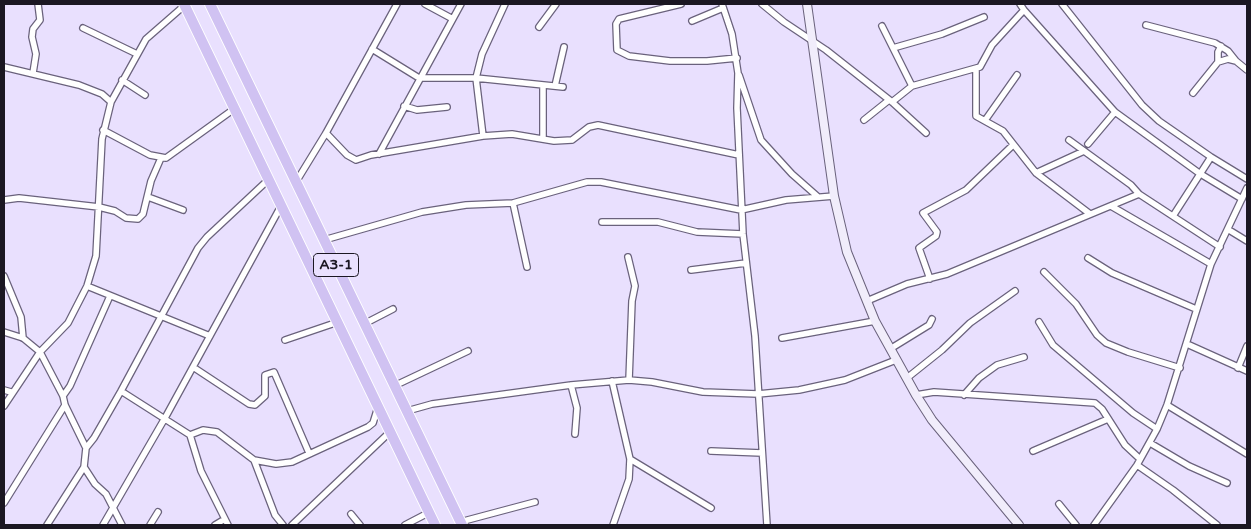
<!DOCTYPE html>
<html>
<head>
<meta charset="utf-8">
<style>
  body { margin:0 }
  #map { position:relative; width:1251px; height:529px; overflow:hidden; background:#e9e0fe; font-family:"Varela Round",sans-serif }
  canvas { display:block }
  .frame { position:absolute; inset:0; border:5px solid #1b1722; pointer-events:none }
</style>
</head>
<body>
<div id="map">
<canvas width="1251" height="529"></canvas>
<div class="frame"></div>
</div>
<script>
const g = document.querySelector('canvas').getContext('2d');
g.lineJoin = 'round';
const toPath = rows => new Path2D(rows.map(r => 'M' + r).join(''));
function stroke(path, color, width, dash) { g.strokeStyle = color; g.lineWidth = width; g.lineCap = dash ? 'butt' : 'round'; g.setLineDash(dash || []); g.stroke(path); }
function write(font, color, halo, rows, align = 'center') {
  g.font = font + ' "Varela Round",sans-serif'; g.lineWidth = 4; g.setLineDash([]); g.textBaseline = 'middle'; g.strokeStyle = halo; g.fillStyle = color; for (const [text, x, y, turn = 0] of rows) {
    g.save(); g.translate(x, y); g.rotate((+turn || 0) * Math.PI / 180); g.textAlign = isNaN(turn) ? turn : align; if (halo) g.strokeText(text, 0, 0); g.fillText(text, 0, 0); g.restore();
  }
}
const street = toPath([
  [425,4,451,18],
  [681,4,619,19,616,24,617,50,629,56,670,61,707,61,737,58],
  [722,4,732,34,738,73,737,108,743,234,755,336,767,525],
  [762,4,784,22,826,50,892,102,926,133],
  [1062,4,1142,105,1159,121,1211,157,1247,179],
  [1024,10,1115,112,1199,173,1242,199],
  [692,21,723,8],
  [1146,25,1215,43,1228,51,1236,61],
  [882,26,912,86],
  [539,27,556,4],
  [83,28,137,54],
  [893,48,942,34,984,17],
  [372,49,419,78,476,78,563,87],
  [1218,62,1218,52,1221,46],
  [4,67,79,85,102,94,111,102],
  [976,69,976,116,1003,131,1036,173,1090,214],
  [33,73,36,54,32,37,33,29,40,20,38,4],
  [739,75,761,140,792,174,817,196],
  [122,80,145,95],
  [555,86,564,47],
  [1193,93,1218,62,1228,59,1236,61,1247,70],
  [892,102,912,86,980,67,992,45,1024,10,1020,4],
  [404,106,417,110,447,107],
  [986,119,1017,75],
  [864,120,889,100],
  [103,130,150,155,166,158,234,109],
  [326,133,347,155,356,160,371,155,483,136,512,134,554,141,572,140,589,127,598,125,739,155],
  [483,136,476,78,482,54,505,4],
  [543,137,543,85],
  [1069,140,1131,185,1139,194],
  [1088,144,1115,112],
  [379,154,461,4],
  [1036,173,1084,151],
  [296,182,326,133,397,4],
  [148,197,183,210],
  [4,200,19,198,99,207,115,211,126,218,138,219,143,214,151,181,161,158],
  [513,203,527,267],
  [1111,206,1211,264],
  [1173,216,1211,157],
  [602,222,658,222,697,232,743,234],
  [1229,230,1247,241],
  [324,240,422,212,466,205,513,203,587,182,601,182,741,210,786,200,834,196],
  [628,257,635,286,632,301,629,380],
  [1088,258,1112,273,1196,309],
  [691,270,746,263],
  [1044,272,1076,304,1097,335,1106,343,1128,352,1180,368],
  [4,276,21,317,23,338],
  [930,279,919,248,936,236,937,232,923,213,966,190,1013,145],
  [87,286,210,336],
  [867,301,907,284,947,274,1139,194,1220,247],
  [1039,322,1053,345,1133,413,1157,429],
  [364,324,393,309],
  [4,332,23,338,40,352,63,396,65,405,86,448,84,467,95,484,106,494,122,525],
  [782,338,875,321],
  [285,340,338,322],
  [1187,344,1247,371],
  [890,349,929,325,932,319],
  [193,367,249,404,255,405,265,396,265,375,274,372,309,453],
  [1238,368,1247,346],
  [907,378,942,350,970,323,1015,291],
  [612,381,630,459,629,479,613,525],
  [571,385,577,408,575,434],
  [394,386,468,351],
  [4,390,11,392],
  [121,391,190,435,201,471,228,525],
  [916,395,934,392,1095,403,1102,409,1125,445,1140,459],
  [964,395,979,378,997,365,1024,357],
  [63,396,70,386,110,296],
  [1167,405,1247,454],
  [4,406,40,352,68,323,87,286,96,256,102,139,111,102,146,39,185,5],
  [407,411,432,404,571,385,629,380,652,382,703,392,758,394,799,390,845,380,896,360],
  [190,435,203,430,217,432,254,460,275,515,283,525],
  [1150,443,1189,466,1227,483],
  [86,448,94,438,121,391,198,248,207,237,268,180],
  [711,451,762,453],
  [1033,451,1108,419],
  [630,459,711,508],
  [254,460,276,464,292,462,368,427,373,423,378,407],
  [1137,465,1173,490,1217,525],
  [4,503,65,405],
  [1059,504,1076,525],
  [351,514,360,525],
  [460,522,535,502],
  [47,525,84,467],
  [103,525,165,418,281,206],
  [150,525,158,512],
  [215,525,225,519],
  [292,525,390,432],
  [405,525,428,513],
  [1094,525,1137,465,1157,429,1167,405,1211,264,1247,188]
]);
const secondary = toPath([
  [807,4,834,196,847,252,875,321,916,395,932,420,1019,525]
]);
const highway = toPath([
  [184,4,435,525],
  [210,4,462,525]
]);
const shields = [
  [336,265,45]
];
const shieldNames = [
  ["A3-1",336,265]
];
stroke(street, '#6a627c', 8);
stroke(secondary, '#6a627c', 10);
stroke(highway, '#fff', 12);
stroke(street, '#fff', 5.5);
stroke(secondary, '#f1edfb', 8);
stroke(highway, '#d0c2f2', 10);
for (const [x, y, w] of shields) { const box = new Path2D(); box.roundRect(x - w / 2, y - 11.5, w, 23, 4); g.fillStyle = '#e9e0fe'; g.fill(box); stroke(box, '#1b1722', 1); }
write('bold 14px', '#1b1722', null, shieldNames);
</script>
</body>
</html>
